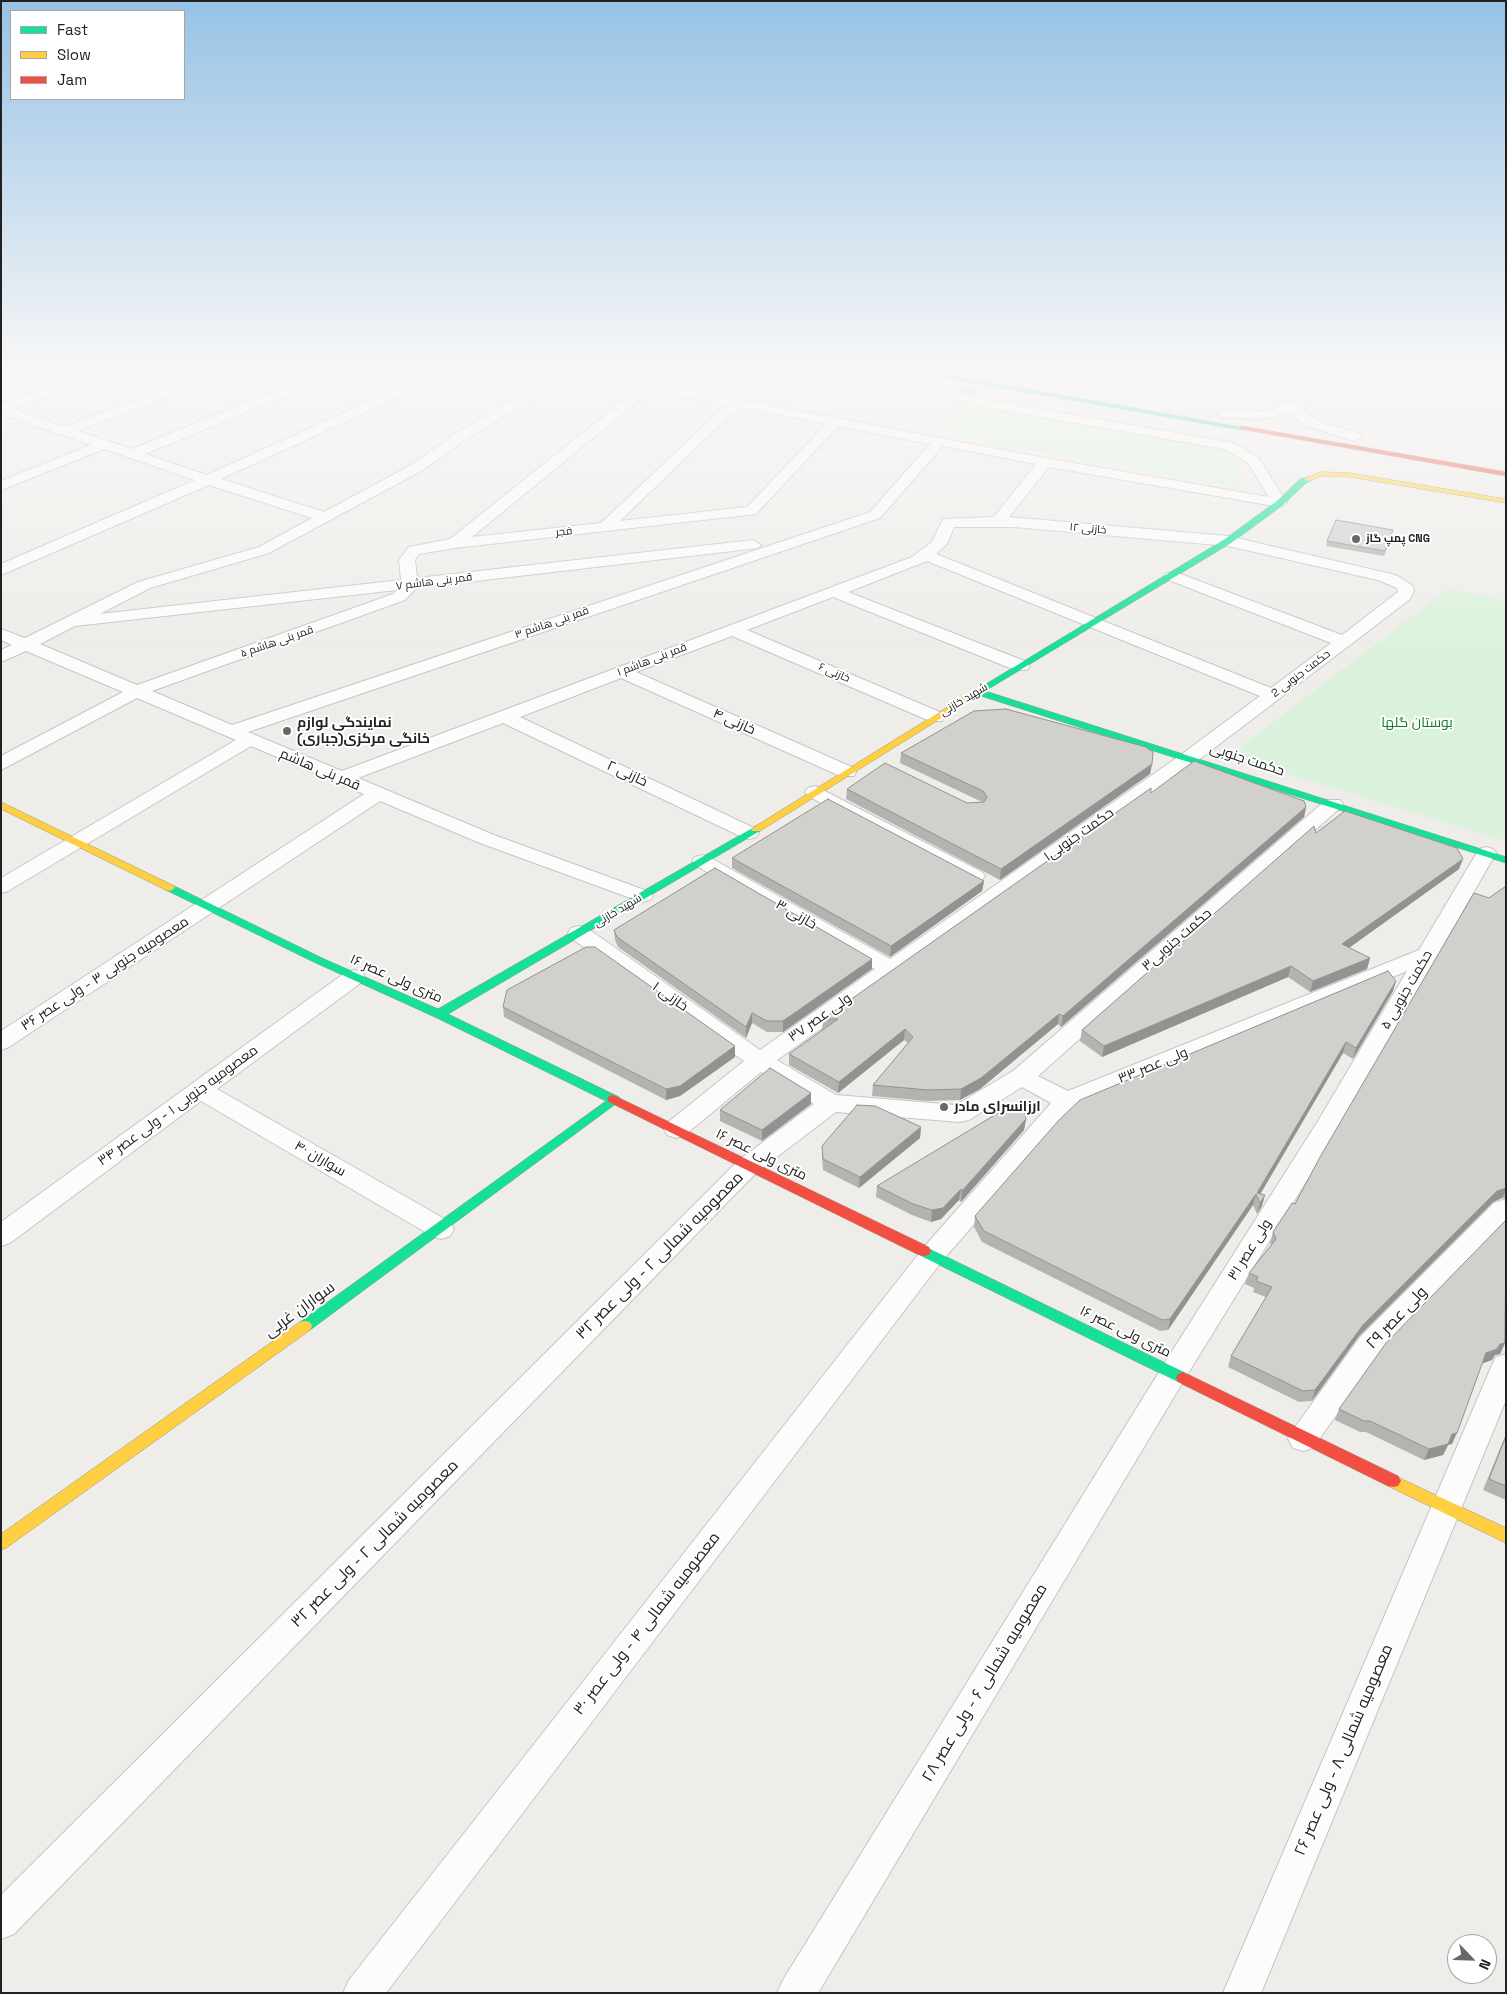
<!DOCTYPE html>
<html>
<head>
<meta charset="utf-8">
<style>
  body { margin:0 }
  #map { position:relative; width:1507px; height:1994px; overflow:hidden; background:#efedea; font-family:"Space Grotesk",sans-serif }
  canvas { display:block }
  .frame { position:absolute; inset:0; border:2px solid #212121; pointer-events:none }
  .legend { position:absolute; left:10px; top:10px; width:175px; height:90px; box-sizing:border-box; background:#fff; border:1px solid #a6a6a6; margin:0; padding:6px 9px; list-style:none; font-size:15px; color:#212121 }
  .legend li { display:flex; align-items:center; gap:10px; height:25px }
  .legend b { width:25px; border:1px solid #a6a6a6 }
  .north { position:absolute; left:1447px; top:1934px; width:50px; height:50px; box-sizing:border-box; background:#fff; border:1px solid #a6a6a6; border-radius:50%; rotate:114deg; font-size:14px; font-weight:700; line-height:20px; text-align:center; color:#212121 }
  .north::after { content:''; display:block; margin:auto; width:18px; height:22px; background:#696867; clip-path:polygon(50% 0,100% 100%,50% 72%,0 100%) }
</style>
</head>
<body>
<div id="map">
<canvas width="1507" height="1994"></canvas>
<div class="frame"></div>
<ul class="legend">
<li><b style="height:6px;background:#16e098"></b>Fast</li>
<li><b style="height:6px;background:#ffcf43"></b>Slow</li>
<li><b style="height:6px;background:#f24e42"></b>Jam</li>
</ul>
<div class="north">N</div>
</div>
<script>
const g = document.querySelector('canvas').getContext('2d');
g.lineJoin = 'round';
function fillPath(path, color) { g.fillStyle = color; g.fill(path, 'evenodd'); }
const toPath = rows => new Path2D(rows.map(r => 'M' + r).join(''));
function stroke(path, color, width, dash) { g.strokeStyle = color; g.lineWidth = width; g.lineCap = dash ? 'butt' : 'round'; g.setLineDash(dash || []); g.stroke(path); }
function write(font, color, halo, rows, align = 'center') {
  g.font = font + ' "Space Grotesk",Cairo,sans-serif'; g.lineWidth = 4; g.setLineDash([]); g.textBaseline = 'middle'; g.strokeStyle = halo; g.fillStyle = color; for (const [text, x, y, turn = 0] of rows) {
    g.save(); g.translate(x, y); g.rotate((+turn || 0) * Math.PI / 180); g.textAlign = isNaN(turn) ? turn : align; if (halo) g.strokeText(text, 0, 0); g.fillText(text, 0, 0); g.restore();
  }
}
const park = toPath([
  [989,408,1221,448,1238,456,1240,488,956,437,968,424,924,416],
  [1448,589,1506,600,1506,841,1252,763,1238,749]
]);
const streetTunnel = toPath([
  [964,397,987,371]
]);
const street = toPath([
  [90,371,107,371,105,374,13,409,65,427,213,371,230,371,228,374,78,431,132,449,325,371,342,371,340,374,145,454,207,475,435,371,451,371,449,374,221,479,324,512,413,464,455,434,561,371,590,371,1045,458,1269,497,1248,463,1224,449,995,409,959,400,957,397,964,393,995,401,1234,443,1258,457,1287,503,1280,507,1049,467,1009,517,1228,536,1387,573,1398,576,1413,586,1414,592,1409,600,1196,762,777,1060,836,1095,956,1105,1013,1071,1326,800,1340,800,1343,804,1340,808,1038,1076,1068,1091,1419,950,1479,849,1486,847,1493,849,1496,853,1336,1133,1184,1380,818,1993,777,1993,783,1980,1164,1364,1318,1121,1407,971,1076,1107,942,1261,386,1993,343,1993,349,1980,924,1247,1051,1103,1022,1087,969,1120,960,1122,836,1112,757,1172,14,1934,1,1939,1,1895,739,1160,814,1104,761,1072,685,1135,676,1138,667,1135,664,1129,667,1123,744,1061,571,938,568,933,571,928,579,926,587,928,760,1050,875,969,695,865,692,861,695,857,702,855,709,857,890,959,1182,754,1260,696,927,561,848,592,1027,662,1030,666,1027,670,1015,670,833,597,747,630,942,713,945,717,942,721,930,721,732,636,636,672,854,768,856,772,854,776,840,776,621,678,520,717,756,829,759,833,756,837,749,839,742,837,503,723,358,778,494,835,650,892,653,896,650,900,643,902,636,900,480,843,380,801,9,1047,1,1050,1,1031,364,794,251,746,8,891,1,893,1,878,236,740,137,698,1,770,1,756,123,692,26,651,1,662,1,650,12,645,1,640,1,629,25,638,138,582,259,547,312,518,209,485,1,575,1,564,195,480,104,449,1,490,1,481,91,445,1,414,1,404,90,371],
  [572,375,639,388,450,539,409,547,399,560,401,580,100,614,150,588,269,553,423,470,465,440,572,375],
  [652,390,726,405,601,523,472,537,652,390],
  [738,407,826,424,747,507,620,521,738,407],
  [838,426,930,444,870,512,232,725,152,691,405,600,416,588,758,548,761,545,753,540,417,578,415,560,419,554,455,548,756,514,838,426],
  [943,446,1036,464,994,517,943,519,932,542,912,557,342,771,248,732,880,518,943,446],
  [954,527,1014,527,1228,546,1378,580,1397,588,1398,592,1342,635,1178,573,1166,573,1164,576,1166,579,1331,643,1271,688,936,554,947,544,954,527],
  [397,590,393,594,137,685,40,644,75,626,397,590],
  [1180,371,1211,371,1296,383,1302,387,1296,391,1186,375,1180,371],
  [1294,401,1299,402,1309,415,1317,420,1359,434,1361,437,1354,441,1307,426,1299,421,1292,411,1266,419,1223,418,1216,414,1223,410,1266,411,1294,401],
  [815,786,982,872,985,876,982,880,975,882,968,880,808,796,805,792,808,788,815,786],
  [354,970,362,972,365,977,362,982,217,1089,450,1222,454,1229,450,1236,441,1239,432,1236,201,1101,10,1243,1,1246,1,1222,346,972,354,970],
  [1503,1200,1506,1201,1506,1223,1380,1353,1313,1448,1303,1451,1293,1448,1288,1439,1293,1430,1360,1337,1494,1203,1503,1200],
  [1506,1354,1506,1400,1261,1993,1223,1993,1492,1365,1496,1357,1506,1354]
]);
const fast = toPath([
  [914,371,927,371,1245,428,1242,430,917,373,914,371],
  [1308,477,1312,479,1311,481,1306,483,1283,505,1231,543,985,691,1506,857,1506,863,978,695,972,698,968,695,1225,539,1277,501,1300,479,1308,477],
  [756,826,760,827,761,829,760,831,448,1014,619,1097,621,1100,310,1330,305,1331,300,1330,298,1326,300,1322,606,1101,435,1017,316,963,166,890,165,888,166,886,174,886,324,959,438,1009,756,826],
  [924,1246,1188,1374,1190,1378,1188,1382,1183,1384,1178,1382,919,1255,917,1251,919,1247,924,1246]
]);
const slow = toPath([
  [1321,472,1350,473,1506,499,1506,503,1350,477,1322,476,1308,481,1304,479,1321,472],
  [972,692,975,693,975,697,760,831,752,831,751,829,972,692],
  [1,802,174,886,175,888,170,891,166,890,1,809,1,802],
  [305,1321,310,1322,312,1326,310,1330,6,1548,1,1550,1,1534,300,1322,305,1321],
  [1393,1475,1506,1528,1506,1543,1388,1486,1385,1481,1388,1476,1393,1475]
]);
const jam = toPath([
  [1242,426,1506,472,1506,476,1240,429,1239,428,1242,426],
  [613,1095,929,1247,931,1251,929,1255,924,1256,919,1255,609,1102,607,1099,609,1096,613,1095],
  [1183,1372,1398,1476,1401,1481,1398,1486,1393,1487,1388,1486,1178,1382,1176,1378,1178,1374,1183,1372]
]);
const wall = toPath([
  [1392,534,1384,556,1326,546,1327,541],
  [901,753,1152,764,1150,774,1000,880,846,799,847,789,967,803,982,802,900,763],
  [1151,793,1306,807,1304,817,1061,1027,1058,1024,980,1089,960,1100,927,1101,872,1096,873,1085,908,1043,904,1040,838,1093,789,1065,789,1054,822,1030,823,1019],
  [1316,833,1459,869,1349,948,1370,958,1367,969,1310,992,1288,977,1102,1057,1080,1041,1082,1030],
  [732,858,984,881,982,891,890,957,732,868],
  [1506,886,1506,1199,1502,1198,1493,1202,1359,1336,1312,1401,1299,1402,1228,1367,1231,1356,1266,1297,1253,1292,1254,1288,1245,1284,1249,1273,1271,1245,1270,1243,1273,1232,1295,1204,1489,898],
  [614,930,872,969,783,1032,767,1032,752,1023,746,1038,618,947,615,940],
  [1396,981,1393,991,1353,1059,1343,1053,1260,1194,1262,1206,1257,1214,1253,1205,1168,1330,1160,1331,982,1242,974,1227,975,1216],
  [503,1007,735,1057,680,1096,666,1100,504,1017],
  [811,1104,762,1141,720,1121,720,1110],
  [1026,1119,1024,1130,961,1202,959,1200,941,1219,931,1222,912,1215,876,1197,877,1186],
  [921,1127,920,1138,859,1188,823,1170,822,1157,822,1146],
  [1505,1343,1500,1354,1495,1355,1492,1360,1482,1363,1452,1444,1448,1445,1443,1455,1424,1460,1366,1432,1360,1432,1335,1420,1339,1409],
  [1506,1434,1506,1500,1483,1490]
]);
const shadedWall = toPath([
  [1152,764,1150,774,1000,880,1001,869],
  [1306,807,1304,817,1061,1027,1063,1016],
  [1463,859,1459,869,1339,955,1342,944],
  [984,881,982,891,890,957,891,946],
  [1370,958,1367,969,1310,992,1313,981],
  [872,959,872,969,783,1032,783,1021],
  [1291,966,1288,977,1102,1057,1104,1046],
  [1396,981,1393,991,1353,1059,1356,1048],
  [752,1013,752,1023,746,1038,746,1027],
  [1059,1014,1058,1024,980,1089,960,1100,961,1089],
  [905,1029,904,1040,838,1093,839,1082],
  [1346,1042,1343,1053,1258,1198,1257,1193],
  [735,1046,735,1057,680,1096,666,1100,666,1089],
  [811,1093,811,1104,762,1141,762,1130],
  [1026,1119,1024,1130,961,1202,962,1191],
  [921,1127,920,1138,859,1188,860,1177],
  [1506,1188,1506,1190,1502,1198,1493,1202,1359,1336,1312,1401,1315,1390,1363,1325,1497,1191],
  [961,1189,959,1200,941,1219,931,1222,932,1210],
  [1256,1194,1253,1205,1168,1330,1170,1319],
  [1265,1195,1262,1206,1257,1214,1260,1203],
  [1505,1343,1500,1354,1495,1355,1492,1360,1481,1364,1486,1353,1500,1344],
  [1457,1433,1452,1444,1448,1445,1443,1455,1424,1460,1429,1449,1452,1434]
]);
const building = toPath([
  [1336,520,1393,530,1385,551,1327,541,1336,520],
  [1006,709,1146,747,1153,752,1152,764,1001,869,847,789,885,763,967,803,984,802,987,797,983,791,901,753,974,711,1006,709],
  [1194,761,1304,801,1306,807,1063,1016,1059,1014,981,1078,961,1089,928,1090,873,1085,913,1037,905,1029,839,1082,789,1054,838,1019,823,1019,1151,788,1151,793,1194,761],
  [828,799,984,881,891,946,732,858,828,799],
  [1345,811,1457,848,1463,859,1342,944,1370,958,1313,981,1291,966,1104,1046,1082,1030,1314,826,1316,833,1345,811],
  [715,868,872,959,783,1021,767,1021,752,1013,746,1027,617,937,614,930,715,868],
  [1506,886,1506,1188,1497,1191,1363,1325,1315,1390,1303,1391,1231,1356,1272,1287,1256,1281,1258,1277,1249,1273,1276,1239,1273,1232,1292,1203,1295,1204,1320,1157,1474,893,1489,898,1506,886],
  [586,947,595,947,735,1046,680,1086,666,1089,503,1007,507,990,586,947],
  [1388,971,1396,981,1356,1048,1346,1042,1257,1193,1265,1195,1260,1203,1256,1194,1170,1319,1162,1320,984,1231,975,1216,1059,1120,1080,1100,1388,971],
  [770,1068,811,1093,762,1130,720,1110,770,1068],
  [857,1105,875,1106,921,1127,860,1177,823,1159,822,1146,857,1105],
  [1014,1110,1025,1113,1026,1119,962,1191,961,1189,943,1208,932,1210,913,1204,877,1186,998,1113,1014,1110],
  [1506,1220,1505,1343,1500,1344,1497,1349,1486,1353,1457,1433,1452,1434,1448,1444,1429,1449,1370,1421,1364,1421,1339,1409,1386,1343,1506,1220],
  [1506,1436,1506,1486,1489,1479,1506,1436]
]);
const markers = [
  [1356,539,5,"#696867"],
  [287,731,5,"#696867"],
  [944,1107,5,"#696867"]
];
const farStreetnames = [
  ["خازنی ۱۲",1088,529,5],
  ["فجر",564,532,-6],
  ["قمر بنی هاشم ۷",434,582,-7],
  ["قمر بنی هاشم ۳",552,623,-19],
  ["قمر بنی هاشم ۵",277,642,-19],
  ["قمر بنی هاشم ۱",652,660,-21],
  ["خازنی ۶",834,673,23],
  ["حکمت جنوبی 2",1301,674,-37],
  ["شهید خازنی",964,700,-31],
  ["شهید خازنی",618,911,-31]
];
const farPoinames = [
  ["پمپ گاز CNG",1366,539]
];
const streetNames = [
  ["خازنی ۴",734,722,24],
  ["حکمت جنوبی",1247,760,18],
  ["قمر بنی هاشم",320,770,23],
  ["خازنی ۲",627,774,25],
  ["حکمت جنوبی۱",1079,835,-35],
  ["خازنی ۳",796,915,30],
  ["حکمت جنوبی۳",1177,940,-41],
  ["معصومیه جنوبی ۳ - ولی عصر ۳۶",105,974,-33],
  ["۱۶ متری ولی عصر",396,979,24],
  ["حکمت جنوبی ۵",1407,990,-60],
  ["خازنی ۱",670,997,35],
  ["ولی عصر ۳۷",820,1018,-35],
  ["ولی عصر ۳۳",1153,1066,-22],
  ["معصومیه جنوبی ۱ - ولی عصر ۳۴",178,1106,-36],
  ["۱۶ متری ولی عصر",761,1155,26],
  ["سواران ۴۰",320,1159,30],
  ["ولی عصر ۳۱",1250,1250,-58],
  ["۱۶ متری ولی عصر",1125,1332,26]
];
const poiNames = [
  ["نمایندگی لوازم",297,723],
  ["خانگی مرکزی(جباری)",297,739],
  ["ارزانسرای مادر",954,1107]
];
const parkNames = [
  ["بوستان گلها",1417,723]
];
const nearStreetnames = [
  ["معصومیه شمالی ۲ - ولی عصر ۳۲",660,1256,-45],
  ["سواران غربی",300,1310,-36],
  ["ولی عصر ۲۹",1397,1318,-46],
  ["معصومیه شمالی ۲ - ولی عصر ۳۲",375,1544,-45],
  ["معصومیه شمالی ۴ - ولی عصر ۳۰",647,1624,-52],
  ["معصومیه شمالی ۶ - ولی عصر ۲۸",985,1683,-59],
  ["معصومیه شمالی ۸ - ولی عصر ۲۶",1344,1750,-67]
];
fillPath(park, '#daf2db');
stroke(streetTunnel, '#c6c4c2', 14, [14, 8]);
stroke(street, '#c6c5c4', 2);
stroke(fast, '#959882', 1);
stroke(slow, '#959882', 1);
stroke(jam, '#959882', 1);
fillPath(street, '#fdfcfc');
fillPath(fast, '#16e098');
fillPath(slow, '#ffcf43');
fillPath(jam, '#f24e42');
fillPath(wall, '#b5b3b0');
fillPath(shadedWall, '#939290');
fillPath(building, '#d2d0cd');
stroke(building, '#939290', 1);
const sky = g.createLinearGradient(0, 0, 0, 650);
sky.addColorStop(0, '#97c2e5');
sky.addColorStop(0.57, '#f8f7f6');
sky.addColorStop(1, '#f8f7f600');
g.fillStyle = sky;
g.fillRect(0, 0, 1507, 650);
for (const [x, y, r, color] of markers) { const dot = new Path2D(); dot.arc(x, y, r, 0, 2 * Math.PI); g.fillStyle = color; g.fill(dot); stroke(dot, '#fff', 2); }
write('11px', '#212121', '#fff', farStreetnames);
write('bold 11px', '#212121', '#fff', farPoinames, 'left');
write('14px', '#212121', '#fff', streetNames);
write('bold 14px', '#212121', '#fff', poiNames, 'left');
write('14px', '#127c20', '#fff', parkNames);
write('16px', '#212121', '#fff', nearStreetnames);
</script>
</body>
</html>
